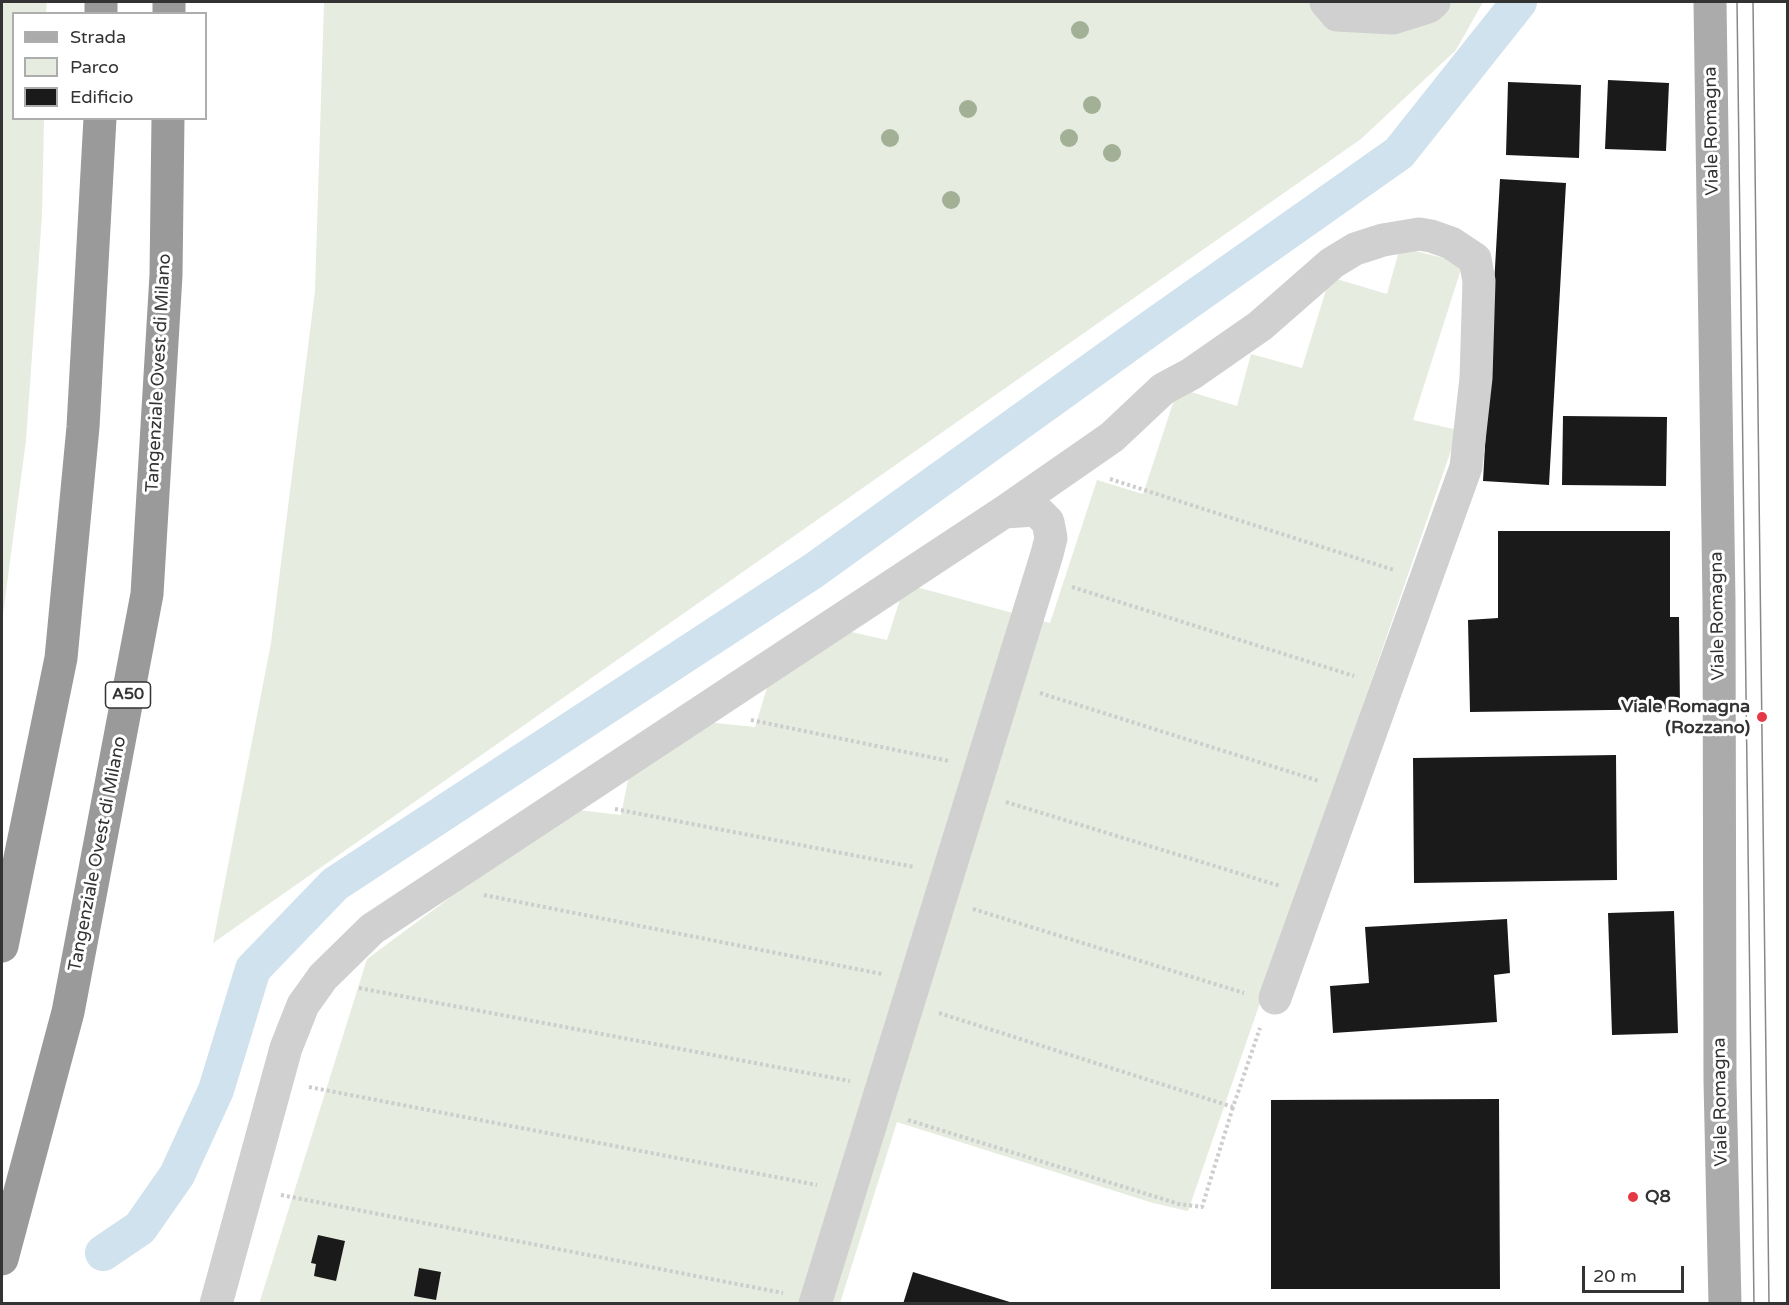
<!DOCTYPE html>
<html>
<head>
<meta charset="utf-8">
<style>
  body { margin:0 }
  #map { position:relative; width:1789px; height:1305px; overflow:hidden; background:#fff; font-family:"Varela Round",sans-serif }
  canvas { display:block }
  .frame { position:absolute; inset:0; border:3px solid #333; pointer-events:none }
  .legend { position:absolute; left:12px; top:12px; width:195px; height:108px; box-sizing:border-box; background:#fff; border:2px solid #adadad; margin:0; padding:8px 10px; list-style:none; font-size:18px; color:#333 }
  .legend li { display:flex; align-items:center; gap:12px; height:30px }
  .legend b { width:30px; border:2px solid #adadad }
  .scale { position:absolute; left:1582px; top:1266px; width:102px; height:27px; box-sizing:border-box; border:3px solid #333; border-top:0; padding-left:8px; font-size:18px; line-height:21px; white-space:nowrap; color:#333; -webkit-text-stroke:4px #fff; paint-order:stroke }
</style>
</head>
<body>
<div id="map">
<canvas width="1789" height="1305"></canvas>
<div class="frame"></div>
<ul class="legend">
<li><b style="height:8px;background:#ababab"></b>Strada</li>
<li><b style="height:16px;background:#e6ecdf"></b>Parco</li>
<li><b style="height:16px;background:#1a1a1a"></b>Edificio</li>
</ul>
<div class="scale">20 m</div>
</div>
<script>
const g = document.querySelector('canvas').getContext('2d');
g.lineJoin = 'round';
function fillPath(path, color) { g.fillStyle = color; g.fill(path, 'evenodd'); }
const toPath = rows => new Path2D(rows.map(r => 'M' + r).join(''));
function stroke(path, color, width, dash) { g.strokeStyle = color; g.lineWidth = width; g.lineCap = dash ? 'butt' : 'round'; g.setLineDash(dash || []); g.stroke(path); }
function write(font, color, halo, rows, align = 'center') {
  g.font = font + ' "Varela Round",sans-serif'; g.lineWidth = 6; g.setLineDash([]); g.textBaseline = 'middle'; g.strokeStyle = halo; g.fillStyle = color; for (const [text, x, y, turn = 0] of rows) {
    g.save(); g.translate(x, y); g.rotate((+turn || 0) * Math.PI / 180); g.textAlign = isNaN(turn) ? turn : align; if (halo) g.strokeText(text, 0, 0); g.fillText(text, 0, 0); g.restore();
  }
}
const green = toPath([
  [2,2,47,2,46,13,14,14,14,118,44,119,42,215,26,440,2,622],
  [324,2,1483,2,1456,50,1361,139,213,943,271,643,315,291],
  [1400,247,1463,263,1413,420,1458,430,1188,1211,1153,1203,897,1122,840,1303,259,1304,367,959,570,809,621,815,629,775,705,722,755,727,770,678,838,629,887,640,905,584,1050,623,1097,480,1143,494,1178,388,1237,406,1251,354,1302,368,1330,277,1387,294]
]);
const canal = toPath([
  [103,1253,140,1228,177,1175,216,1090,253,969,335,884,813,571,1148,330,1399,153,1519,2]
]);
const building = toPath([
  [1608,80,1669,83,1666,151,1605,149],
  [1508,82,1581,85,1579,158,1506,155],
  [1500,179,1566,183,1549,485,1483,481],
  [1563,416,1667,417,1666,486,1562,485],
  [1498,531,1670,531,1670,617,1679,617,1680,709,1470,712,1468,620,1498,618],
  [1616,755,1617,880,1414,883,1413,758],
  [1674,911,1678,1033,1612,1035,1608,913],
  [1507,919,1510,973,1494,975,1497,1022,1333,1033,1330,986,1369,983,1365,927],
  [1499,1099,1500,1289,1271,1289,1271,1100],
  [318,1235,345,1241,336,1281,314,1276,316,1264,311,1263],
  [419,1268,441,1272,436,1300,414,1296],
  [913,1272,1013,1303,1013,1304,903,1304]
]);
const path = toPath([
  [1110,479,1394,570],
  [1072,587,1354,676],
  [1040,693,1319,781],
  [751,720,949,761],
  [1006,802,1280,886],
  [615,809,914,867],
  [484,895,882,974],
  [973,909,1244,993],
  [359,988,850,1081],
  [939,1013,1233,1107,1260,1028],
  [309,1087,817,1185],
  [908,1120,1179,1204,1202,1207,1233,1107],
  [281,1195,783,1293]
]);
const minor = toPath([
  [1326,2,1337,15,1393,18,1428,7,1434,2],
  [216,1304,286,1048,303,1005,323,977,372,929,1004,512,1112,437,1163,389,1191,374,1260,326,1332,263,1355,249,1383,240,1419,234,1431,236,1451,243,1475,259,1479,281,1476,378,1466,467,1275,998],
  [815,1304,1047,554,1051,538,1048,522,1036,510,1004,512]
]);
const major = toPath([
  [1710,2,1719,602,1720,1081,1725,1304]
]);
const highway = toPath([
  [101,2,101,14],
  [169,14,169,2],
  [2,946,61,658,83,427,100,118],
  [2,1259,68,1012,147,594,166,275,168,118]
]);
const tram = toPath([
  [1737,2,1754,1304],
  [1753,2,1769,1304]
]);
const trees = [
  [1080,30],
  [1092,105],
  [968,109],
  [890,138],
  [1069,138],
  [1112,153],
  [951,200]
];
const markers = [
  [1762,717,6,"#e63946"],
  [1633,1197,6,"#e63946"]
];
const shields = [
  [128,695,45]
];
const shieldNames = [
  ["A50",128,695]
];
const streetNames = [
  ["Viale Romagna",1712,131,-91],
  ["Tangenziale Ovest di Milano",159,373,-87],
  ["Viale Romagna",1718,616,-91],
  ["Tangenziale Ovest di Milano",98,854,-79],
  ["Viale Romagna",1721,1102,-91]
];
const poiNames = [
  ["Viale Romagna",1750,707],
  ["(Rozzano)",1750,728],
  ["Q8",1645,1197,"left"]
];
fillPath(green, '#e6ecdf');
stroke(canal, '#cfe2ee', 36);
fillPath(building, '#1a1a1a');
stroke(path, '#cdcdcd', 4, [3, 3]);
stroke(minor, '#d0d0d0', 33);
stroke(major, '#ababab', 33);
stroke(highway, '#9a9a9a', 33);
stroke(tram, '#888', 1.5);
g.fillStyle = '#a2b095';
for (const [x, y] of trees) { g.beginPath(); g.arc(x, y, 9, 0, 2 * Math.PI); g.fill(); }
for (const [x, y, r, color] of markers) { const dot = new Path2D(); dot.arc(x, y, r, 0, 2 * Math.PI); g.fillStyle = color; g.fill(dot); stroke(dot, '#fff', 2); }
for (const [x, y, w] of shields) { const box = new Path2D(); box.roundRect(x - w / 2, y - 13, w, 26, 4.5); g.fillStyle = '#fff'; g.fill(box); stroke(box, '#333', 1.5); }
write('bold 16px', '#333', null, shieldNames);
write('18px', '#333', '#fff', streetNames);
write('bold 18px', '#333', '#fff', poiNames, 'right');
</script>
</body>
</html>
